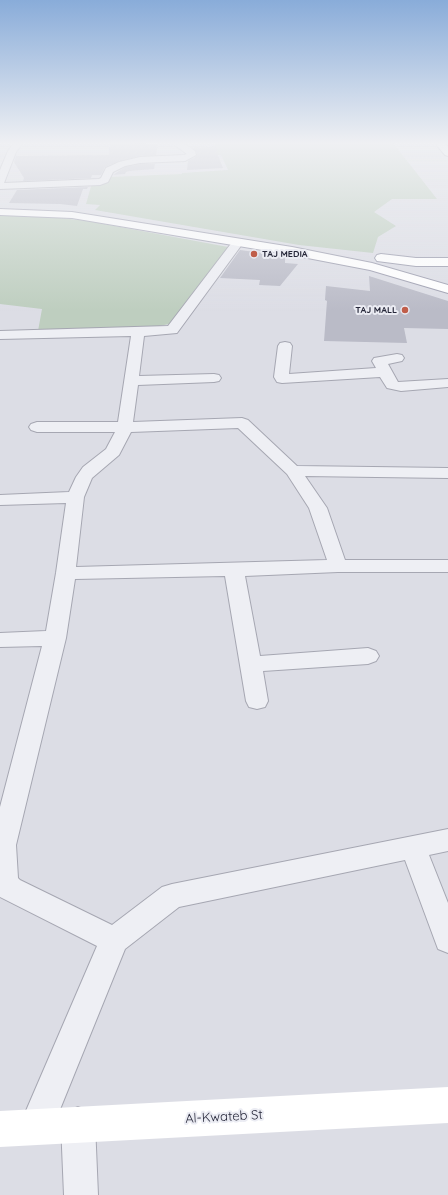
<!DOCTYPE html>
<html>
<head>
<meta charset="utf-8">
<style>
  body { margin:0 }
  canvas { display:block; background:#dcdde5 }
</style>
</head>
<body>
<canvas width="448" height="1195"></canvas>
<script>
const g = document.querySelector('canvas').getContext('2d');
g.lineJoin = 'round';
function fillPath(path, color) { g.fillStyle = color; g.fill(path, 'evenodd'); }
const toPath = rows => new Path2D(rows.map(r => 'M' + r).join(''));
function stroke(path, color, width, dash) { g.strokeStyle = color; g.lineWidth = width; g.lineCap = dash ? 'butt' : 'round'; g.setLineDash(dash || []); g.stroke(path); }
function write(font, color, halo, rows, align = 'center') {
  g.font = font + ' Quicksand,sans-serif'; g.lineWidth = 4; g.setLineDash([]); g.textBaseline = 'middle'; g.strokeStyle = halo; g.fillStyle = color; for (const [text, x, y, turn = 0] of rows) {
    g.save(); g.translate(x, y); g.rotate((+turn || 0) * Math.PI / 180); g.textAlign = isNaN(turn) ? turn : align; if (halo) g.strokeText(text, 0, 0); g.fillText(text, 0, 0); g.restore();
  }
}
const green = toPath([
  [215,143,393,143,437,199,392,199,374,212,396,226,378,237,373,253,299,245,95,210,100,205,86,204,92,183,108,183,109,177,182,174,182,173,228,170,221,155,209,155,206,147,214,146],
  [0,215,43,216,88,221,228,247,169,324,154,327,38,331,42,309,0,304]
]);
const building = toPath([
  [110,143,158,144,156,155,140,156,119,161,105,167,101,175,92,175,91,178,23,181,24,178,14,162,16,156,109,155],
  [217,146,217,153,223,168,187,170,188,161,197,156,196,151,193,148],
  [140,164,155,164,154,169,129,171,126,172,125,174,113,175,125,167],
  [88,187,87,189,83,189,77,206,60,204,9,203,17,190],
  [240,250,285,256,285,263,298,264,280,286,259,285,260,280,220,278],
  [369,276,448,301,448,329,404,328,407,343,324,341,327,301,325,300,326,286,370,291]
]);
const street = toPath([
  [14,143,23,143,16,152,4,183,99,179,101,178,106,168,119,162,140,157,184,155,187,154,172,143,184,143,195,151,196,155,185,161,140,163,125,166,113,172,108,182,100,185,0,189,0,170,8,151,14,143],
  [237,240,243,243,177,333,144,336,139,376,214,374,219,375,221,378,219,381,214,382,138,385,133,422,242,418,248,420,297,466,448,468,448,478,305,476,327,508,345,560,448,560,448,572,338,572,245,576,260,656,368,648,376,651,379,656,376,661,368,664,263,671,268,701,265,707,257,709,249,707,246,701,225,576,75,579,66,638,16,845,18,878,20,880,112,925,162,887,172,884,448,829,448,851,429,855,448,903,448,953,438,949,405,860,179,907,125,949,48,1139,36,1144,24,1139,19,1127,97,946,0,897,0,807,42,646,0,647,0,633,46,631,56,573,66,503,0,505,0,495,69,492,76,477,83,467,106,449,115,432,37,432,31,430,29,427,31,424,37,422,118,422,131,336,0,339,0,331,168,326,233,241,237,240],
  [238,428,287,474,309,508,327,560,76,567,84,497,92,478,119,455,131,432,238,428],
  [285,342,290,343,292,346,289,374,376,368,372,361,374,358,397,354,402,355,404,358,402,361,388,364,398,382,448,379,448,387,401,391,387,388,380,377,282,383,277,382,274,377,278,346,280,343,285,342],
  [78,1107,90,1112,95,1124,98,1195,64,1195,61,1124,66,1112,78,1107]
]);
const secondary = toPath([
  [448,1087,448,1123,0,1147,0,1111,448,1087]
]);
const primary = toPath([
  [0,209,72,212,292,247,372,263,448,285,448,293,370,270,292,255,72,218,0,215,0,209],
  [381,254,416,258,448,258,448,266,416,266,377,261,375,258,377,255,381,254]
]);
const highway = toPath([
  [435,143,445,143,448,147,448,156,445,155,435,143]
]);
const markers = [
  [254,254,4,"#c05e4a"],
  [405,310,4,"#c05e4a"]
];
const farPoinames = [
  ["TAJ MEDIA",262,254],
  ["TAJ MALL",397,310,"right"]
];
const nearStreetnames = [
  ["Al-Kwateb St",224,1117,-3]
];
fillPath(green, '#becebf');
fillPath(building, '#babbc7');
stroke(street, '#a6a7b2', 2);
stroke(primary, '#9d9eaf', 2);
stroke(highway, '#85879a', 2);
fillPath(street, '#eeeff4');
fillPath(secondary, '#fff');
fillPath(primary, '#fff');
fillPath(highway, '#fff');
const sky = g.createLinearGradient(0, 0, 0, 311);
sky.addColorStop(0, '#89acd9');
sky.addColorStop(0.46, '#eff0f3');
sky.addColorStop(1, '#eff0f300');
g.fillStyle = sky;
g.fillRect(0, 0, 448, 311);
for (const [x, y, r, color] of markers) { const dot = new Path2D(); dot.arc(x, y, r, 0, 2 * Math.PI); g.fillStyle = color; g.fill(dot); stroke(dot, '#ebecf3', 1.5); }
write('bold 9px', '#27283a', '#ebecf3', farPoinames, 'left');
write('13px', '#27283a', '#ebecf3', nearStreetnames);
</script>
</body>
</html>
